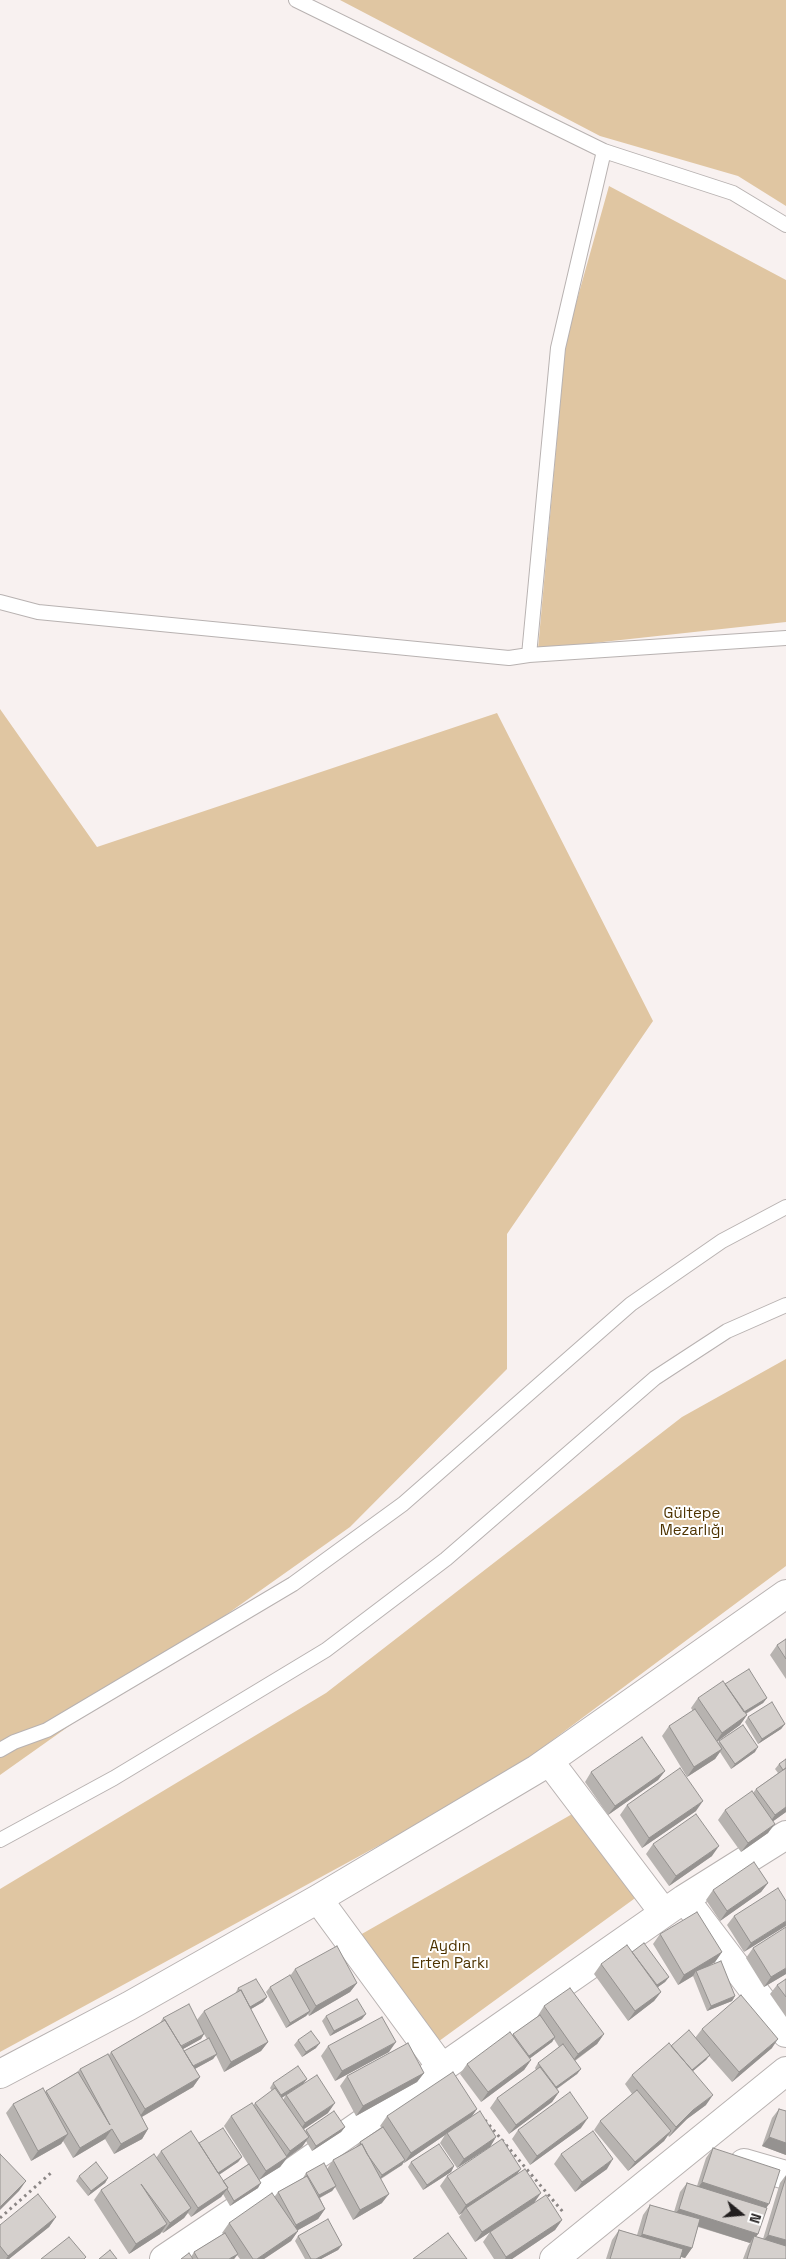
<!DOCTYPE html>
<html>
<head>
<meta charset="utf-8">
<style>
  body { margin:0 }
  #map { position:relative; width:786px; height:2259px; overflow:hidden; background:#f8f1f0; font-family:"Space Grotesk",sans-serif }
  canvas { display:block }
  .north { position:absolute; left:716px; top:2189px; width:50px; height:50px; -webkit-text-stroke:4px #fff; paint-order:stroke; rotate:107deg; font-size:14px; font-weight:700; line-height:20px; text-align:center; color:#221f1f }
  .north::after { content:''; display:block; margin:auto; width:18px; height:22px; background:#221f1f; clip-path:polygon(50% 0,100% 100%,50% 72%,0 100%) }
</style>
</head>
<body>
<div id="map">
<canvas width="786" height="2259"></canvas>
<div class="north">N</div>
</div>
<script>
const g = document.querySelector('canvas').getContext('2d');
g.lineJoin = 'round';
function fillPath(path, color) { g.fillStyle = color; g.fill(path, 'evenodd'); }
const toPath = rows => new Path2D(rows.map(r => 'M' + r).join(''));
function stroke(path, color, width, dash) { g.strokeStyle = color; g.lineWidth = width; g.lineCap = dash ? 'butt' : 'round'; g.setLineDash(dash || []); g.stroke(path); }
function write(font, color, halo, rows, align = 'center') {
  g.font = font + ' "Space Grotesk",sans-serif'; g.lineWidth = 4; g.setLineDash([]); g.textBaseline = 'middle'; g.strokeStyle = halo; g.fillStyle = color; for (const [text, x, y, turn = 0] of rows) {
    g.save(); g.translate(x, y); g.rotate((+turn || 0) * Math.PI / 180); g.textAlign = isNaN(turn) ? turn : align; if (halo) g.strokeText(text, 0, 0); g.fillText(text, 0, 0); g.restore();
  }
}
const green = toPath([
  [340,0,786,0,786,206,738,176,600,136],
  [609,186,786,280,786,622,538,649,566,339],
  [0,709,97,847,497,713,653,1021,507,1234,507,1369,350,1527,0,1775],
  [786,1359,786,1566,499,1780,0,2052,0,1889,326,1693,682,1417],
  [574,1813,638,1896,435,2044,360,1935]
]);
const path = toPath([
  [485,2120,563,2212],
  [0,2218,52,2172]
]);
const service = toPath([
  [296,0,604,151,733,193,786,225],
  [0,602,38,612,509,658,529,655,786,638],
  [529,655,558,348,604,151],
  [0,1750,14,1742,47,1730,293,1584,403,1504,631,1304,722,1241,786,1207],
  [0,1840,114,1778,326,1650,446,1559,655,1378,727,1331,786,1305]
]);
const minor = toPath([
  [549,1761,664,1913],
  [318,1899,442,2068],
  [687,1902,786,2033],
  [0,2074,129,2006,318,1899,537,1769,786,1594],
  [744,2163,786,2175],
  [164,2259,274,2185,684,1899,786,1835],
  [554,2259,786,2071]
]);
const wall = toPath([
  [786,1639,786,1679,770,1655,777,1645],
  [725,1684,767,1698,763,1703,746,1714,747,1715,740,1725,717,1742,718,1743,719,1741,755,1752,731,1769,720,1752,715,1759,687,1777,662,1736,669,1726,693,1711,691,1708,698,1698],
  [748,1717,785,1724,781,1729,758,1744,745,1722],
  [786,1759,786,1812,773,1821,768,1833,741,1852,718,1820,725,1810,753,1793,756,1789,778,1773,775,1769,779,1764],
  [665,1771,658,1780,608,1815,585,1782,591,1772],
  [627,1805,696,1811,642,1848,620,1815],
  [653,1844,712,1856,669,1886,646,1854],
  [768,1883,761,1892,720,1921,706,1900,713,1890],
  [786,1901,744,1952,727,1925,734,1916],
  [660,1934,722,1952,715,1962,709,1966,735,1996,732,2001,707,2011,693,1976,678,1985,653,1944],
  [753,1948,786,1974,764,1987,746,1958],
  [632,1952,669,1977,665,1982,658,1987,661,1992,654,2001,628,2021,594,1974,601,1964],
  [295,1969,357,1983,350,1992,309,2016,308,2014,306,2016,286,2028,266,1992,270,1987,290,1976],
  [786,1979,786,2017,770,1994,777,1985],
  [238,1988,267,1997,263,2002,251,2009,268,2042,261,2051,224,2072,216,2055,213,2059,195,2069,200,2077,193,2087,142,2117,148,2129,142,2139,114,2154,105,2139,73,2158,63,2141,61,2144,31,2161,6,2113,13,2104,45,2092,46,2091,77,2072,80,2069,109,2055,111,2052,160,2023,163,2018,197,2020,204,2011,235,1994],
  [204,2034,207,2039,184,2051,183,2049,201,2039],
  [544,2006,604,2034,597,2044,575,2061,581,2069,577,2074,557,2089,559,2092,552,2102,509,2134,490,2108,497,2098,536,2070,535,2068,538,2063,559,2047,554,2039,552,2042,529,2059,531,2060,524,2070,481,2102,460,2074,467,2064,512,2035,537,2017],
  [326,2016,362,2019,330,2036,322,2021],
  [702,2029,772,2048,732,2082,709,2056,706,2060,693,2071,706,2105,687,2119,669,2137,668,2135,664,2141,628,2171,594,2130,600,2121,632,2094,625,2084,632,2075,671,2046,695,2038],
  [298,2040,316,2048,302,2057,294,2045],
  [328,2046,389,2052,335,2081,321,2056],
  [424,2073,417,2082,356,2116,340,2086,347,2076],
  [307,2079,303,2084,282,2098,283,2100,286,2095,328,2113,304,2129,305,2131,306,2130,345,2127,341,2132,312,2151,306,2141,302,2147,287,2158,280,2167,259,2180,258,2188,230,2206,223,2194,221,2197,191,2217,188,2213,184,2218,163,2233,162,2232,160,2234,129,2254,94,2200,101,2190,156,2158,161,2151,199,2143,242,2157,238,2162,219,2175,223,2181,248,2164,224,2126,231,2116,253,2106,255,2103,272,2091,270,2088,273,2083],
  [477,2109,471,2117,496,2137,490,2147,457,2168,440,2143,445,2135,404,2163,404,2162,402,2165,381,2179,382,2203,353,2220,335,2187,332,2191,320,2198,325,2209,318,2219,298,2230,298,2231,291,2241,264,2259,240,2259,237,2255,234,2259,181,2259,191,2257,194,2252,223,2234,222,2233,229,2223,275,2196,278,2192,303,2178,306,2173,327,2169,333,2160,356,2147,360,2142,382,2128,380,2126,387,2116],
  [779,2109,786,2111,786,2155,762,2146,772,2118],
  [581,2128,530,2165,512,2139,518,2130],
  [713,2148,766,2208,758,2234,756,2237,763,2239,780,2183,786,2175,786,2259,743,2259,748,2246,750,2243,698,2227,692,2248,685,2258,681,2257,680,2259,606,2259,612,2240,619,2230,637,2235,643,2215,650,2205,674,2212,680,2192,687,2183,697,2186,706,2158],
  [561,2154,607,2169,575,2192,554,2164],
  [411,2162,454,2166,451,2172,423,2190,408,2167],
  [518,2173,534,2203,475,2242,459,2217,462,2213,459,2215,440,2186,447,2176],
  [79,2176,108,2178,105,2183,88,2196,76,2181],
  [56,2217,49,2227,9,2259,0,2259,0,2225],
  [562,2220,555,2230,512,2259,494,2259,483,2242,490,2232],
  [298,2236,342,2245,338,2250,321,2259,305,2259,295,2241]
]);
const shadedWall = toPath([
  [767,1698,763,1703,738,1718,742,1713],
  [747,1715,740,1725,715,1743,722,1733],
  [785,1724,781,1729,758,1744,762,1739],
  [758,1747,755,1752,731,1769,735,1764],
  [722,1749,715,1759,687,1777,694,1767],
  [665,1771,658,1780,608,1815,615,1806],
  [703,1801,696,1811,642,1848,649,1838],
  [786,1807,786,1812,768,1825,775,1815],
  [775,1824,768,1833,741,1852,748,1843],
  [719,1846,712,1856,669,1886,676,1876],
  [768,1883,761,1892,720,1921,727,1911],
  [786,1921,786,1926,744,1952,751,1943],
  [722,1952,715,1962,697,1973,696,1971,693,1976,678,1985,684,1975],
  [786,1968,786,1974,764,1987,771,1977],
  [669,1977,665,1982,651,1992,654,1987],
  [357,1983,350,1992,309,2016,316,2006],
  [661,1992,654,2001,628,2021,635,2011],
  [735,1996,732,2001,707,2011,711,2006],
  [267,1997,263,2002,246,2012,249,2007],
  [310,2011,306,2016,286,2028,290,2023],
  [366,2014,362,2019,330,2036,334,2031],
  [204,2034,201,2039,176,2053,179,2048],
  [604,2034,597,2044,571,2063,578,2054],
  [555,2037,552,2042,525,2062,529,2056],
  [778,2039,772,2048,732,2082,739,2072],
  [268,2042,261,2051,224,2072,231,2062],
  [396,2042,389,2052,335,2081,342,2071],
  [320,2043,316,2048,302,2057,306,2052],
  [217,2054,213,2059,189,2072,192,2067],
  [710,2055,706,2060,687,2076,691,2071],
  [531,2060,524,2070,481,2102,488,2092],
  [581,2069,577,2074,552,2092,556,2087],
  [424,2073,417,2082,356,2116,363,2106],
  [200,2077,193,2087,138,2119,145,2109],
  [307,2079,303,2084,278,2100,281,2095],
  [559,2092,552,2102,509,2134,516,2125],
  [713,2095,706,2105,687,2119,669,2137,676,2127,693,2110],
  [335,2103,328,2113,298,2133,305,2123],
  [477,2109,470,2119,447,2133,445,2135,404,2163,411,2153],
  [588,2118,581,2128,530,2165,537,2156],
  [345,2127,341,2132,312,2151,316,2146],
  [112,2129,105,2139,73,2158,80,2148],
  [148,2129,142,2139,114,2154,121,2144],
  [671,2131,664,2141,628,2171,635,2162],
  [68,2134,61,2144,31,2161,38,2151],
  [309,2137,302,2147,287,2158,280,2167,259,2180,266,2171,284,2159,290,2151],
  [496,2137,490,2147,457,2168,464,2159],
  [769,2137,786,2143,786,2155,762,2146],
  [242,2157,238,2162,214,2178,217,2173],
  [613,2159,607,2169,575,2192,582,2182],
  [405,2160,402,2165,378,2180,382,2175],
  [454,2166,451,2172,423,2190,427,2185],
  [521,2169,514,2178,466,2208,462,2213,459,2215,466,2205],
  [108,2178,105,2183,88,2196,91,2191],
  [26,2181,19,2191,0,2210,0,2207],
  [702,2182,769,2204,762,2214,695,2192],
  [261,2183,258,2188,230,2206,234,2201],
  [336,2186,332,2191,315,2200,319,2195],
  [228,2188,221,2197,191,2217,198,2208],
  [541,2193,534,2203,475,2242,482,2232],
  [389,2194,382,2203,353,2220,360,2210],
  [191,2208,184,2218,163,2233,170,2223],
  [325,2209,318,2219,289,2235,296,2225],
  [679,2209,758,2234,752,2242,754,2236,750,2243,672,2218],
  [56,2217,49,2227,9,2259,6,2259,8,2256],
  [562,2220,555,2230,512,2259,505,2259,506,2257],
  [167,2224,160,2234,129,2254,136,2244],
  [298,2231,291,2241,264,2259,257,2259],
  [642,2234,692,2248,685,2258,635,2243],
  [768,2235,786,2240,786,2252,761,2244],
  [342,2245,338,2250,321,2259,316,2259],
  [238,2254,234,2259,229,2259]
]);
const building = toPath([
  [786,1639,786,1659,777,1645,786,1639],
  [749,1669,767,1698,744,1712,725,1684,749,1669],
  [723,1681,747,1715,722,1733,698,1698,723,1681],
  [772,1702,785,1724,762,1739,748,1717,772,1702],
  [695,1709,722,1749,694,1767,669,1726,695,1709],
  [743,1725,758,1747,735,1764,719,1741,743,1725],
  [642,1737,665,1771,615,1806,591,1772,642,1737],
  [786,1759,786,1768,783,1770,779,1764,786,1759],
  [680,1768,703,1801,649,1838,627,1805,680,1768],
  [786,1768,786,1807,775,1815,756,1789,786,1768],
  [752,1791,775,1824,748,1843,725,1810,752,1791],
  [696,1814,719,1846,676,1876,653,1844,696,1814],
  [754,1862,768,1883,727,1911,713,1890,754,1862],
  [778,1888,786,1901,786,1921,751,1943,734,1916,778,1888],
  [697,1912,722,1952,684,1975,660,1934,697,1912],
  [786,1927,786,1968,771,1977,753,1948,786,1927],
  [644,1943,669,1977,657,1985,632,1952,644,1943],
  [627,1945,661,1992,635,2011,601,1964,627,1945],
  [337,1946,357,1983,316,2006,295,1969,337,1946],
  [721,1961,735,1996,711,2006,696,1971,721,1961],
  [290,1975,310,2011,290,2023,270,1987,290,1975],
  [256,1979,267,1997,250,2007,241,1990,240,1991,238,1988,256,1979],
  [786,1979,786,1997,777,1985,786,1979],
  [570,1988,604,2034,578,2054,544,2006,570,1988],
  [241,1990,268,2042,231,2062,204,2011,241,1990],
  [741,1995,778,2039,739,2072,702,2029,741,1995],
  [357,1999,366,2014,334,2031,326,2016,357,1999],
  [189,2004,204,2034,181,2046,165,2020,163,2018,189,2004],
  [540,2015,555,2037,529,2056,513,2034,540,2015],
  [382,2017,396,2042,342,2071,328,2046,382,2017],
  [165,2020,200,2077,145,2109,111,2052,165,2020],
  [689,2030,710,2055,692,2070,671,2046,689,2030],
  [311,2031,320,2043,306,2052,298,2040,311,2031],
  [510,2032,531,2060,488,2092,467,2064,510,2032],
  [209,2038,217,2054,193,2066,184,2051,209,2038],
  [408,2043,424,2073,363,2106,347,2076,408,2043],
  [669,2043,713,2095,693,2110,676,2127,632,2075,669,2043],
  [563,2044,581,2069,556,2087,538,2063,563,2044],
  [108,2054,148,2129,121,2144,112,2129,80,2148,46,2091,78,2072,110,2125,80,2069,108,2054],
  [298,2066,307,2079,281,2095,273,2083,298,2066],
  [540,2067,559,2092,516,2125,497,2098,540,2067],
  [453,2072,477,2109,411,2153,387,2116,453,2072],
  [317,2075,335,2103,305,2123,286,2095,317,2075],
  [43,2088,68,2134,38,2151,13,2104,43,2088],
  [275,2088,309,2137,290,2151,255,2103,275,2088],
  [637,2090,671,2131,635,2162,600,2121,637,2090],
  [570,2092,588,2118,537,2156,518,2130,570,2092],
  [252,2103,287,2157,266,2171,231,2116,252,2103],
  [779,2109,786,2111,786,2143,769,2137,779,2109],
  [334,2111,345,2127,316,2146,306,2130,334,2111],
  [480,2111,496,2137,464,2159,447,2133,480,2111],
  [383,2127,405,2160,382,2175,367,2154,362,2144,361,2145,360,2142,383,2127],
  [223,2128,242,2157,218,2173,199,2143,223,2128],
  [191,2131,228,2188,198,2208,161,2151,191,2131],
  [593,2131,613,2159,582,2182,561,2154,593,2131],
  [502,2139,521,2169,466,2205,447,2176,502,2139],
  [362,2144,389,2194,360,2210,333,2160,362,2144],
  [439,2144,454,2166,427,2185,411,2162,439,2144],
  [713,2148,780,2170,769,2204,702,2182,713,2148],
  [0,2154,26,2181,0,2207,0,2154],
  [154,2154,191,2208,170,2223,141,2184,167,2224,136,2244,101,2190,154,2154],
  [96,2162,108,2178,91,2191,79,2176,96,2162],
  [324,2163,336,2186,319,2195,306,2173,324,2163],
  [249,2164,261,2183,234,2201,227,2189,228,2188,223,2181,249,2164],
  [525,2169,541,2193,482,2232,466,2208,525,2169],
  [307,2176,325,2209,296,2225,278,2192,307,2176],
  [786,2177,786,2240,768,2235,786,2177],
  [687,2183,767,2208,758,2234,679,2209,687,2183],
  [272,2193,298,2231,257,2259,253,2259,229,2223,272,2193],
  [38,2194,56,2217,8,2256,0,2246,0,2225,38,2194],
  [546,2195,562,2220,506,2257,490,2232,546,2195],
  [650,2205,700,2219,692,2248,642,2234,650,2205],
  [328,2219,342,2245,316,2259,311,2259,298,2236,328,2219],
  [619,2230,683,2249,680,2259,610,2259,619,2230],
  [225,2233,238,2254,229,2259,198,2259,194,2252,225,2233],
  [448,2233,467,2259,413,2259,448,2233],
  [754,2236,786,2246,786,2259,747,2259,754,2236],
  [69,2237,86,2257,84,2259,41,2259,69,2237],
  [110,2250,117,2259,99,2259,110,2250],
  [189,2253,193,2259,181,2259,189,2253]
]);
const parkNames = [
  ["Gültepe",692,1514],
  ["Mezarlığı",692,1531],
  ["Aydın",450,1947],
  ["Erten Parkı",450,1964]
];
fillPath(green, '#e0c6a2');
stroke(service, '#b8b2b1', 16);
stroke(minor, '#b8b2b1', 30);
stroke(path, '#8b8685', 3, [2.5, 4]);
stroke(service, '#fff', 14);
stroke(minor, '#fff', 28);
fillPath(wall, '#b7b3b0');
fillPath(shadedWall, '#959290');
fillPath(building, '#d5d0cd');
stroke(building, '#959290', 1);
write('15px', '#4e3300', '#fff', parkNames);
</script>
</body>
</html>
